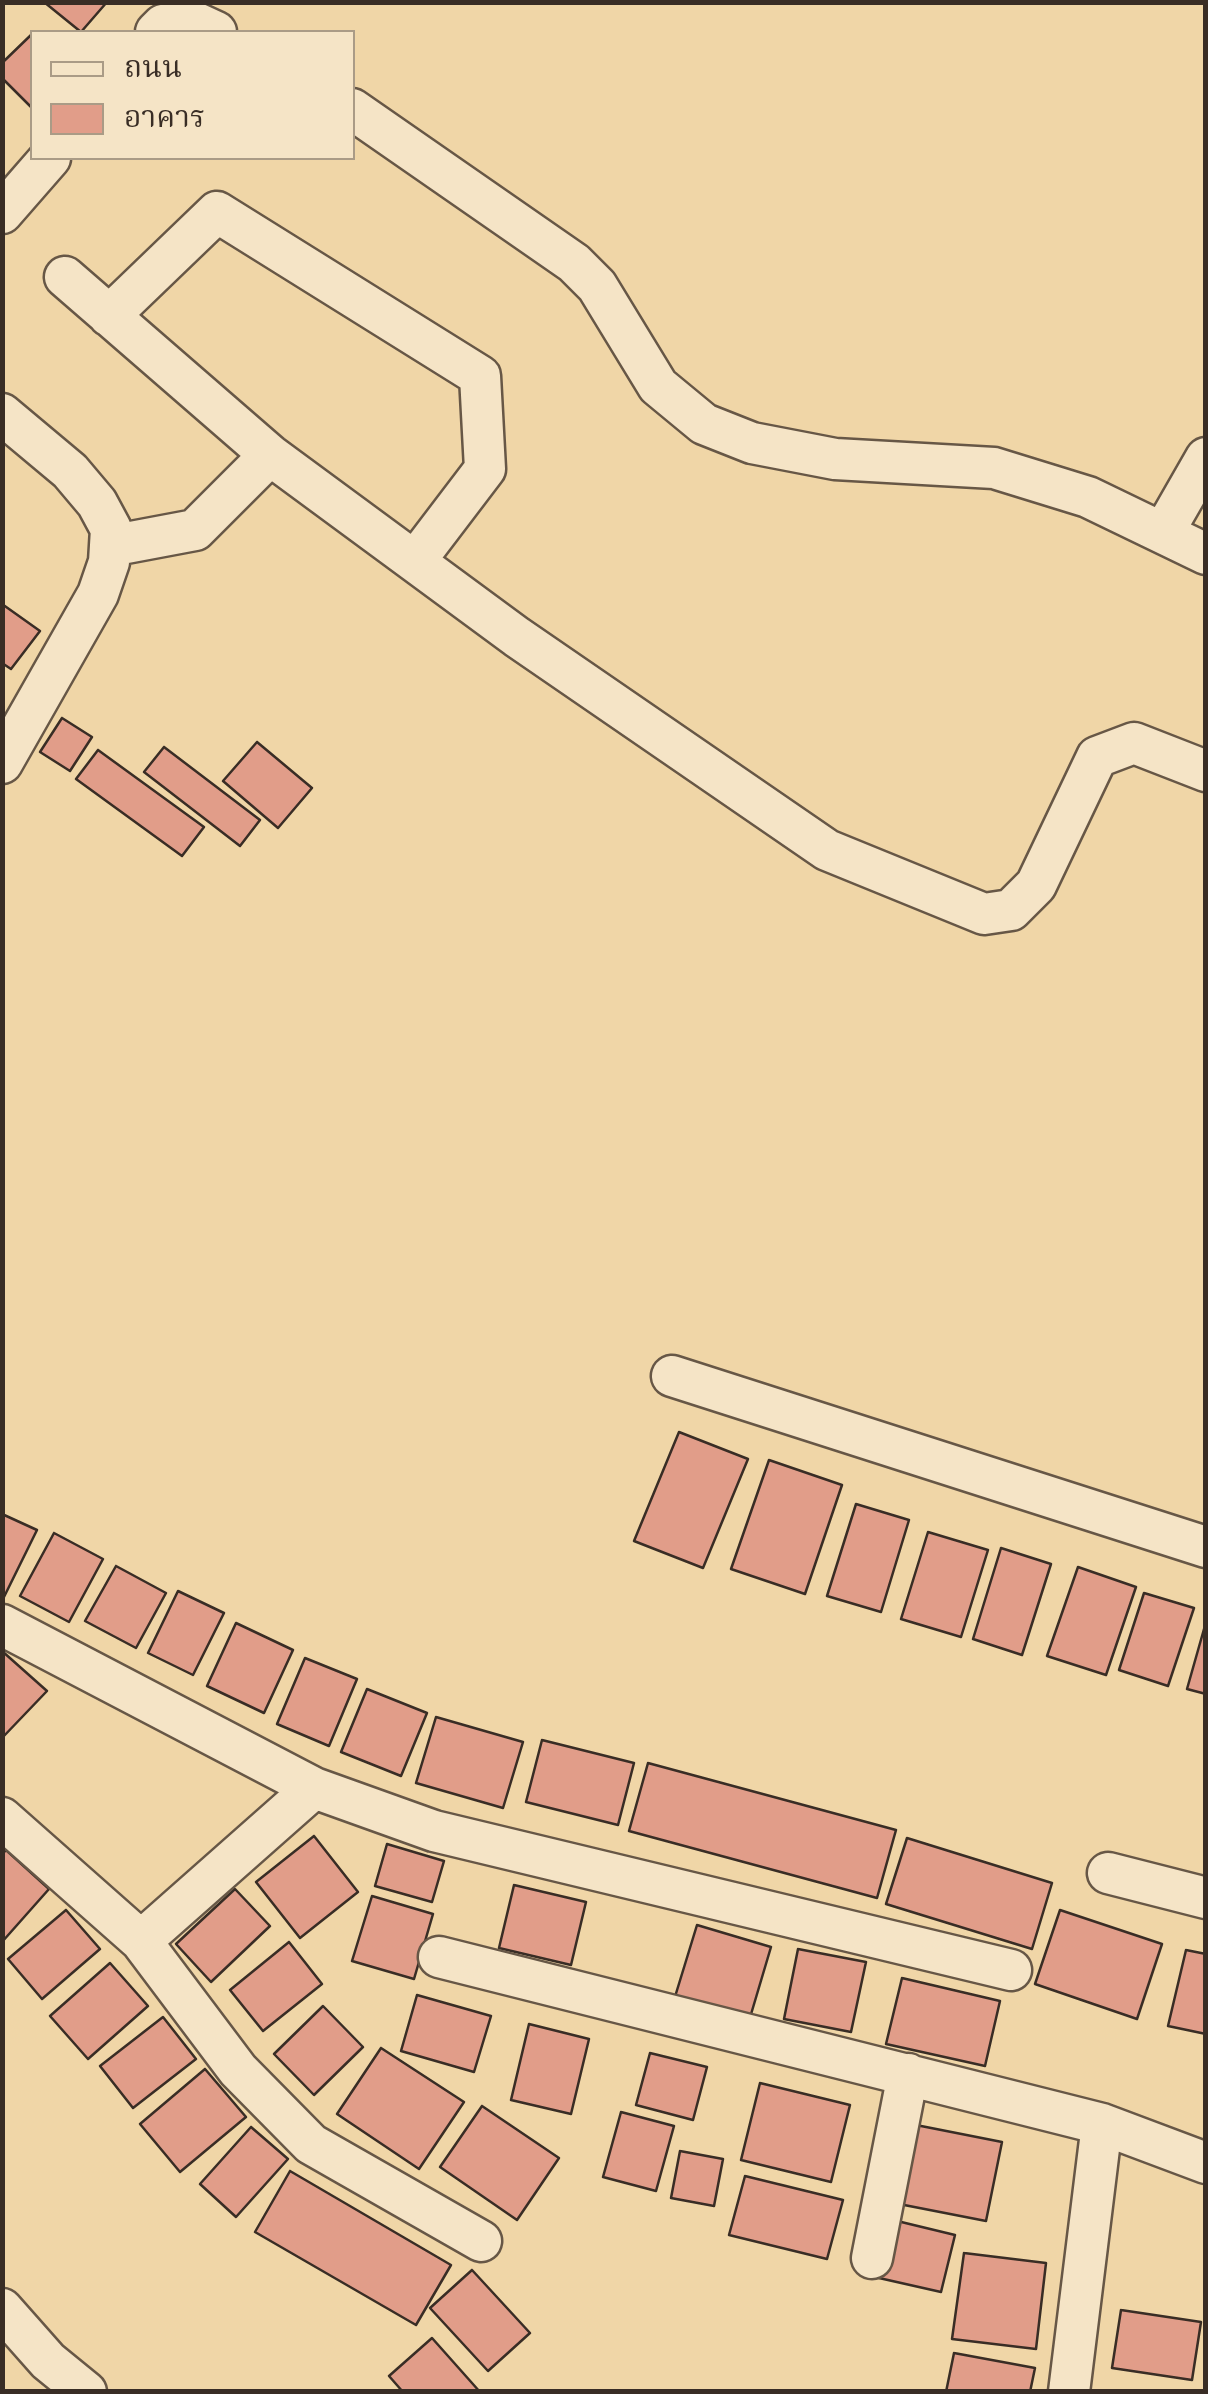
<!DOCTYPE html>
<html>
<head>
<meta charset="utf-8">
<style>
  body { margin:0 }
  #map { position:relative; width:1208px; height:2394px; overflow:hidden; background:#f0d6a7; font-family:"IM FELL English","Noto Serif Thai",serif }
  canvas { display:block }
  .frame { position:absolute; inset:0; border:5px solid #392d25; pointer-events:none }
  .legend { position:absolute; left:30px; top:30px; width:325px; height:130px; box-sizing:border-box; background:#f5e4c6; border:2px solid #aa9b86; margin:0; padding:12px 18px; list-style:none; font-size:30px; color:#392d25 }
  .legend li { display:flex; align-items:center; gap:20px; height:50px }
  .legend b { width:50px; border:2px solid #aa9b86 }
</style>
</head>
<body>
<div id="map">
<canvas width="1208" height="2394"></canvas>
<div class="frame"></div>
<ul class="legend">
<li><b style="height:12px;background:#f5e4c6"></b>ถนน</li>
<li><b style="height:28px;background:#e19d89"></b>อาคาร</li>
</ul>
</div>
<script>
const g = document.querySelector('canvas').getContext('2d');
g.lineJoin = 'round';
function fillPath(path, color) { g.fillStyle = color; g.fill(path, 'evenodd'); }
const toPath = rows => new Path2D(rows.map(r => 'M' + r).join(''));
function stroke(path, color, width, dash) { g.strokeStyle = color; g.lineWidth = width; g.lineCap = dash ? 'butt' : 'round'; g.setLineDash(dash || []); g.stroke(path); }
const building = toPath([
  [44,2,107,2,81,32,44,2],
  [32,34,32,108,2,78,2,63,32,34],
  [2,604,40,631,11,669,2,663,2,604],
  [62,718,92,737,70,771,40,752,62,718],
  [257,742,312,788,278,828,223,781,257,742],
  [164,747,260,820,240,846,144,772,164,747],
  [98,750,204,827,182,856,76,779,98,750],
  [679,1432,748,1459,703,1568,634,1541,679,1432],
  [769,1460,842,1485,805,1594,731,1569,769,1460],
  [856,1504,909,1520,881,1612,827,1596,856,1504],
  [2,1514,37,1530,2,1601,2,1514],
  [928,1532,988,1550,961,1637,901,1619,928,1532],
  [54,1533,103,1559,69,1622,20,1596,54,1533],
  [1001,1548,1051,1564,1022,1655,973,1639,1001,1548],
  [116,1566,166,1593,136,1648,85,1621,116,1566],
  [1078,1567,1136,1587,1106,1675,1047,1656,1078,1567],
  [178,1591,224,1613,193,1675,148,1653,178,1591],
  [1144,1593,1194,1608,1168,1686,1119,1670,1144,1593],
  [1206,1622,1206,1694,1187,1689,1206,1622],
  [236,1623,293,1650,264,1713,207,1686,236,1623],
  [2,1651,47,1691,2,1738,2,1651],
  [305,1658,357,1679,329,1746,277,1724,305,1658],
  [367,1689,427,1713,401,1776,341,1752,367,1689],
  [436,1717,523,1742,503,1808,416,1783,436,1717],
  [542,1740,634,1763,618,1825,526,1802,542,1740],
  [648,1763,896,1830,877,1898,629,1831,648,1763],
  [314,1836,358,1892,300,1938,256,1882,314,1836],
  [907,1838,1052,1883,1032,1949,886,1904,907,1838],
  [387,1844,444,1861,432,1902,375,1886,387,1844],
  [6,1850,49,1889,2,1942,2,1854,6,1850],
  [514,1885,586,1902,571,1965,499,1948,514,1885],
  [235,1889,270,1926,211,1982,176,1944,235,1889],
  [372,1896,433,1914,414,1979,352,1961,372,1896],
  [66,1910,100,1949,42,1999,8,1959,66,1910],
  [1060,1910,1162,1944,1137,2019,1035,1984,1060,1910],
  [697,1925,771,1947,749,2021,674,2000,697,1925],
  [289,1942,322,1984,263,2031,230,1990,289,1942],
  [798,1949,866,1962,851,2032,784,2019,798,1949],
  [1186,1950,1206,1954,1206,2034,1168,2026,1186,1950],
  [110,1963,148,2006,88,2059,50,2016,110,1963],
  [902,1978,1000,2001,985,2066,886,2044,902,1978],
  [417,1995,491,2016,474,2072,401,2051,417,1995],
  [323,2006,363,2047,314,2095,274,2054,323,2006],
  [163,2017,196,2059,133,2108,100,2066,163,2017],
  [529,2024,589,2039,571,2114,511,2100,529,2024],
  [381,2048,464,2102,419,2169,337,2114,381,2048],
  [650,2053,707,2067,693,2120,636,2105,650,2053],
  [205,2069,246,2117,180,2172,140,2124,205,2069],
  [760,2083,850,2105,831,2182,741,2160,760,2083],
  [482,2106,559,2158,517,2220,440,2167,482,2106],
  [621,2112,674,2126,656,2191,603,2177,621,2112],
  [916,2125,1002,2142,986,2221,899,2204,916,2125],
  [251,2127,288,2159,236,2217,200,2184,251,2127],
  [680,2151,723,2159,714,2206,671,2198,680,2151],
  [290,2171,451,2265,416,2325,255,2232,290,2171],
  [745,2176,843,2200,827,2259,729,2235,745,2176],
  [893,2220,955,2235,941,2292,879,2278,893,2220],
  [964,2253,1046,2263,1036,2349,952,2339,964,2253],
  [472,2270,530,2333,488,2371,430,2308,472,2270],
  [1121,2310,1201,2322,1192,2380,1112,2368,1121,2310],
  [432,2338,480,2392,403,2392,389,2376,432,2338],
  [954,2353,1035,2368,1030,2392,946,2392,954,2353]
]);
const minor = toPath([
  [156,32,163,25,190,20,216,32],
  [352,109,574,263,597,286,658,386,704,424,752,443,835,459,994,468,1088,497,1206,554],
  [2,213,50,158],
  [65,277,270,455,517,637,827,850,984,914,1011,910,1036,885,1097,757,1134,743,1206,771],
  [109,316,217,212,480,376,485,469,415,561],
  [2,414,70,471,97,503,111,529,109,562,98,594,2,763],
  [1163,533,1206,458],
  [110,546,195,530,270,455],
  [672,1376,1206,1547],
  [2,1625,314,1788,434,1831,1011,1970],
  [2,1818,141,1941,238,2070,311,2144,481,2241],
  [1108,1873,1206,1898],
  [141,1941,314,1788],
  [439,1957,1102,2124,1206,2163],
  [872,2258,908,2074],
  [2,2309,48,2361,86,2392],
  [1069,2392,1102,2124]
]);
fillPath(building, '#e19d89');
stroke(building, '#392d25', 2.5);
stroke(minor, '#675746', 45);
stroke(minor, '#f5e4c6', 40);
</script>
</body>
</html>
